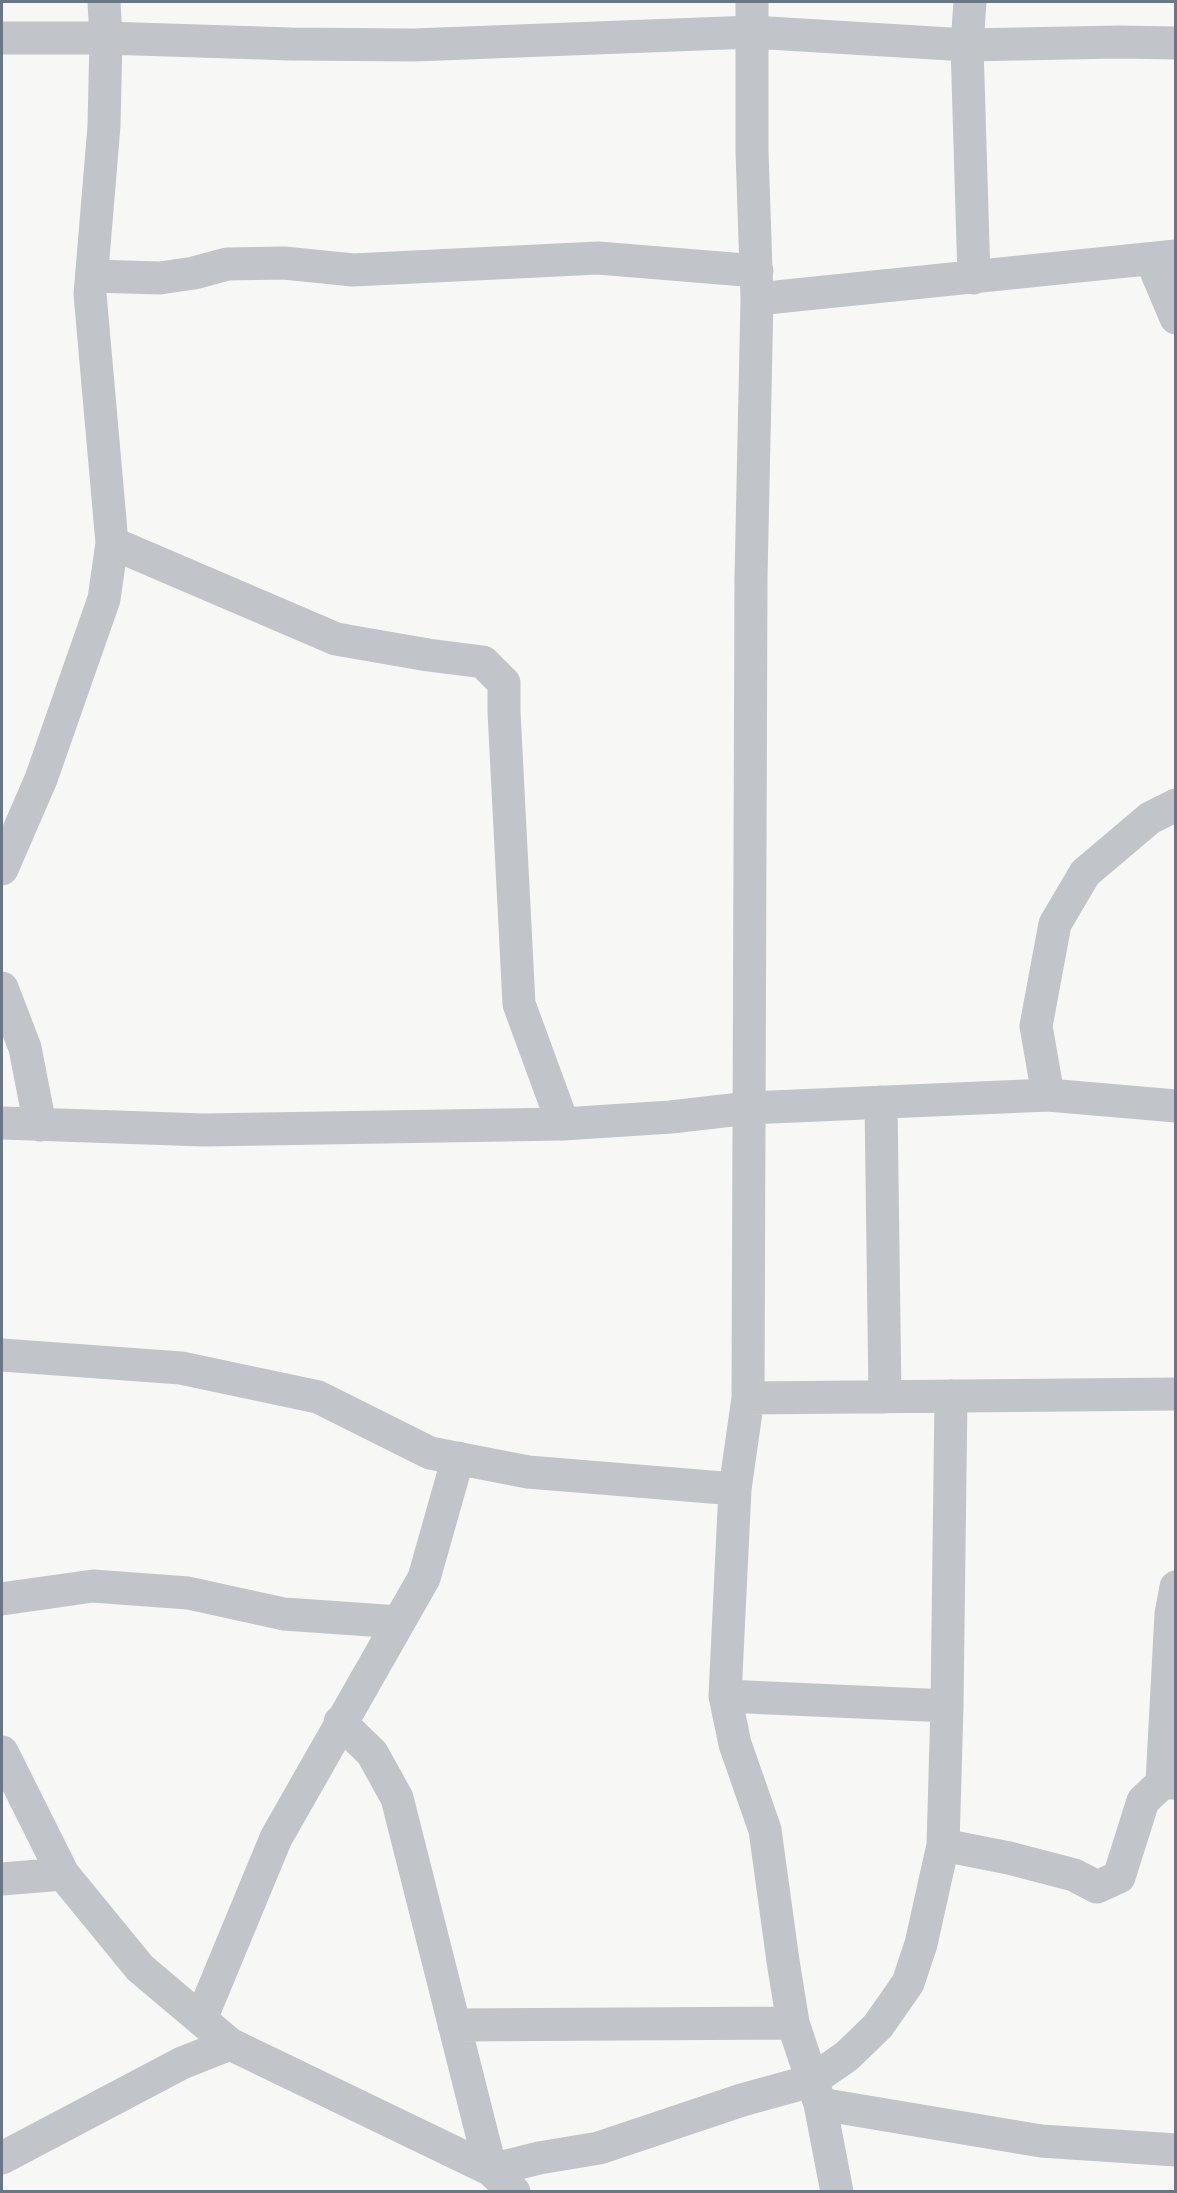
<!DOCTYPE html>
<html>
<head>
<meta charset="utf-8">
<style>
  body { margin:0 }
  #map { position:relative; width:1177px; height:2193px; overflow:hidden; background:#f7f7f5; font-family:"Golos Text",sans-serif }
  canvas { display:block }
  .frame { position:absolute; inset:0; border:3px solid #697683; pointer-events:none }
</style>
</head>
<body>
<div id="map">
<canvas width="1177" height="2193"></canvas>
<div class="frame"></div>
</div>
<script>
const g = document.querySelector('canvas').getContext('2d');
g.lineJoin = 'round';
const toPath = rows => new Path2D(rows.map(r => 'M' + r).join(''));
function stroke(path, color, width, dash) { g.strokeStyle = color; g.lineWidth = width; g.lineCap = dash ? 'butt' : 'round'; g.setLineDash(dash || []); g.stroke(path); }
const minor = toPath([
  [752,2,752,151,757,299,751,578,748,1398,735,1489,725,1696,735,1744,765,1830,783,1961,793,2023,820,2104,837,2192],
  [970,2,967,45,974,278],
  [2,38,106,38,291,44,414,45,752,32,967,45,1119,42,1176,43],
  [1151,259,1176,318],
  [92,276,160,278,194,273,227,264,284,263,353,270,598,258,757,271],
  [757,299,1176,256],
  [112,543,336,639,428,655,483,662,504,683,504,712,519,1004,563,1124],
  [2,869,41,779,104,599,112,543,90,294,104,126,106,38,104,2],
  [2,988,25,1048,40,1125],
  [1048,1095,1036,1026,1055,924,1085,873,1150,818,1176,805],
  [881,1102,885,1397],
  [2,1123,204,1130,563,1124,671,1117,749,1108,1048,1095,1176,1106],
  [2,1355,181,1368,318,1397,430,1453,528,1472,735,1489],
  [748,1398,1176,1394],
  [2,1599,93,1586,188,1593,284,1614,399,1622],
  [725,1696,947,1706],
  [340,1722,372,1753,397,1798,491,2170],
  [2,1752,63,1874,140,1968,230,2044,491,2170,514,2192],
  [1162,1783,1171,1614,1176,1587],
  [943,1845,1009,1858,1074,1875,1097,1887,1119,1877,1143,1801,1162,1783,1176,1783],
  [2,1879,63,1874],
  [201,2019,276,1838,424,1578,458,1458],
  [454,2025,793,2023],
  [820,2104,1041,2141,1176,2150],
  [2,2158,182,2063,230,2044],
  [491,2170,539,2158,599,2148,742,2100,811,2081,847,2056,878,2026,908,1983,921,1944,943,1845,947,1706,951,1396]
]);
stroke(minor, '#c1c4c8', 33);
</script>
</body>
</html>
